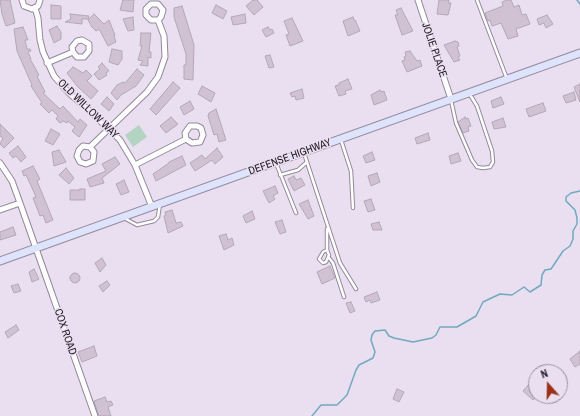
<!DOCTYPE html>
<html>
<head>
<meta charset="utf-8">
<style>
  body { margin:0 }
  #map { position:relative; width:580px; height:416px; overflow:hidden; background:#eadff1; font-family:"Archivo Narrow",sans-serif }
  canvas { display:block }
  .north { position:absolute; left:528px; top:364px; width:40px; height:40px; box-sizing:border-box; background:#eadff1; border:1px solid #99919e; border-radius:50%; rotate:340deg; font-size:11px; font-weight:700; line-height:16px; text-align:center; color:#1f1b22 }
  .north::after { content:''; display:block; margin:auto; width:14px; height:18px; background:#9a3216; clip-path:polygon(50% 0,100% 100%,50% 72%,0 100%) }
</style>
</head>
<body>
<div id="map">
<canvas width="580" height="416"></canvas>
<div class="north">N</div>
</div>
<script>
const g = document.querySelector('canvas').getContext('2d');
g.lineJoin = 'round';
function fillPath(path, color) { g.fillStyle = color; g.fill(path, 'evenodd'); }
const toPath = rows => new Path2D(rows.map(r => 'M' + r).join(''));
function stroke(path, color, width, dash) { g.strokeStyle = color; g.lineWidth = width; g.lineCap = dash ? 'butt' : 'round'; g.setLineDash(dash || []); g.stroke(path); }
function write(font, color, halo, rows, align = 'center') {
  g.font = font + ' "Archivo Narrow",sans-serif'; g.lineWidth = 3; g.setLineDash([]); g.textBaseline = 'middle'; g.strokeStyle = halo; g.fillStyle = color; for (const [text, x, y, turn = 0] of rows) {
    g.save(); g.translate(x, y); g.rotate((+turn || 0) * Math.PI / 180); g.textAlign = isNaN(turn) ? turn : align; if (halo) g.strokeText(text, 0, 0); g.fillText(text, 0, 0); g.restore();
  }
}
const green = toPath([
  [139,125,147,137,133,147,125,135]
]);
const stream = toPath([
  [577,0,580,4],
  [312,416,321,405,337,405,347,395,356,370,359,365,373,358,375,352,371,340,372,335,375,331,385,330,389,336,394,338,413,342,432,338,436,335,440,327,457,327,476,316,483,302,500,294,512,295,524,287,530,292,541,285,542,275,545,270,551,269,563,251,570,246,573,239,573,231,577,224,577,218,575,210,566,201,566,197,571,193,580,191]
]);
const building = toPath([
  [0,0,10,0,15,23,6,26,2,14,0,0],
  [123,0,134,0,133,12,120,10,123,0],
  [253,0,257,0,263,7,254,15,246,6,253,0],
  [439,0,449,0,448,3,451,3,448,15,437,14,439,0],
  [507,0,511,0,514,7,519,5,522,15,526,14,530,24,516,29,518,36,508,39,501,23,492,26,490,20,488,21,485,13,503,6,502,2,507,0],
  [51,5,61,6,61,19,51,19,51,5],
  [216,5,227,11,223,19,212,13,216,5],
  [182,6,194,45,193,80,184,79,184,65,186,65,186,54,174,17,174,8,182,6],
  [401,8,413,31,402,35,395,15,398,15,396,10,401,8],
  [70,14,89,16,88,19,82,19,82,24,65,22,71,19,70,14],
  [94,14,104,24,109,20,115,35,114,36,116,42,108,46,99,29,96,31,92,27,88,20,94,14],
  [245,14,246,23,233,25,231,17,245,14],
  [547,15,553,24,546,28,544,23,539,25,537,19,547,15],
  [133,17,134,30,128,31,123,19,133,17],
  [353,17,354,20,355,20,360,31,348,36,343,21,353,17],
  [292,18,303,41,290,46,286,35,289,34,284,21,292,18],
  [57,26,61,32,61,39,54,43,49,30,57,26],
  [23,27,28,40,25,40,27,49,30,49,31,51,28,52,31,59,30,59,39,75,37,76,45,92,43,93,60,109,63,106,78,122,80,119,87,125,79,137,72,131,75,127,68,121,67,123,63,121,60,123,56,119,58,116,52,110,49,113,40,104,42,103,31,86,32,85,17,51,14,29,23,27],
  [268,27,270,30,272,29,274,33,266,37,262,30,268,27],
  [141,33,151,33,149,52,151,52,151,58,148,57,148,66,140,65,143,61,138,60,142,46,140,46,141,33],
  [455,41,458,42,459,46,457,47,460,56,458,57,460,60,454,62,444,45,455,41],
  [112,49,122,51,122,59,118,65,109,62,112,49],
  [410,51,417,61,420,60,422,66,407,72,402,61,405,60,404,57,406,56,405,52,410,51],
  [270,55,274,67,269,68,265,56,270,55],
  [102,63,109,71,106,73,107,75,99,80,94,74,100,69,98,67,102,63],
  [73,67,83,73,86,70,92,76,87,81,98,91,91,99,77,86,67,73,73,67],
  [137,69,144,75,136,86,121,95,117,100,111,93,117,85,123,82,125,83,137,69],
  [348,79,352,89,345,91,346,94,339,96,335,86,339,85,339,83,348,79],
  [173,82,180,88,156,115,150,109,173,82],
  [580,84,580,102,574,87,580,84],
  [202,86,215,93,211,102,198,94,202,86],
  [302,89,304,98,296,100,295,96,292,97,290,93,302,89],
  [380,90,381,92,384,91,387,100,374,105,371,95,380,90],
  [574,92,576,100,566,103,563,96,574,92],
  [107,97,114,104,109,111,101,104,107,97],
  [501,97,504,104,493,108,491,101,501,97],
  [190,101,194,109,184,115,180,107,190,101],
  [543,103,546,111,529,117,526,109,543,103],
  [216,109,226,140,219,142,217,134,214,135,208,116,209,113,216,109],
  [171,117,178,124,166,133,160,126,171,117],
  [465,117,465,119,468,118,471,126,468,127,469,131,463,133,458,122,465,117],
  [503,118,506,127,494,129,492,122,503,118],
  [0,124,14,138,4,148,0,144,3,138,0,136,0,124],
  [51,129,60,134,53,145,45,141,51,129],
  [428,133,430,140,417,144,415,138,428,133],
  [18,146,26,157,21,162,16,156,13,158,9,153,18,146],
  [217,148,223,157,215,164,212,160,195,171,190,163,202,155,205,159,217,148],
  [59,150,66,162,54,166,52,152,59,150],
  [372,152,375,160,366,163,363,156,372,152],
  [458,153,461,161,451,164,449,156,458,153],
  [182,156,186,165,156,181,153,174,169,163,169,162,182,156],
  [115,157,120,164,102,178,104,183,90,187,87,179,106,171,102,164,115,157],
  [33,166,40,179,37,181,53,220,46,223,43,215,40,216,33,198,36,197,33,190,26,175,24,176,22,171,33,166],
  [66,168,74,178,69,184,59,175,66,168],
  [377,173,380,182,371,186,368,176,377,173],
  [294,176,296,180,301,178,305,185,294,191,288,179,294,176],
  [124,180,129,192,121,195,116,184,124,180],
  [275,186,278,193,273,196,275,199,269,203,263,191,275,186],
  [80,189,85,189,85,200,70,200,70,190,80,190,80,189],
  [371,199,375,210,368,212,364,201,371,199],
  [308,200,314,216,308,219,299,204,308,200],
  [172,210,176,223,181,222,183,226,168,233,164,216,166,215,165,212,172,210],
  [252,211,255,219,246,223,243,216,252,211],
  [282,220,286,232,280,234,275,222,282,220],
  [379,222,382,230,373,230,371,224,379,222],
  [13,227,16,235,0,240,0,232,13,227],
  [226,234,228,240,232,238,234,245,224,250,219,236,226,234],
  [102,258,106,265,100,272,95,263,102,258],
  [330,266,335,278,322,284,317,272,330,266],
  [34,269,39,279,32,282,29,272,34,269],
  '70 278a5 5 0 1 1 10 0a5 5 0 1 1-10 0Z',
  [107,281,110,285,103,292,99,286,107,281],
  [18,284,21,291,14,293,11,286,18,284],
  [377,292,380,300,371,303,370,300,366,302,364,297,377,292],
  [351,302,355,311,350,313,346,303,351,302],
  [16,325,19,330,8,338,5,332,16,325],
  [94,346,97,356,82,362,78,352,94,346],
  [580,351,580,364,575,367,570,359,580,351],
  [536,376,536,397,533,400,523,391,536,376],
  [397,389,404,392,399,402,393,399,397,389],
  [105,397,107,402,111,401,113,405,108,407,111,416,99,416,94,401,105,397]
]);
const lane = toPath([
  [477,0,507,79],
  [451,100,456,123,472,160,477,167,483,168,490,167,493,162,492,151,477,106,469,93],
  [341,140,351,171,353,208],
  [304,153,340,263,356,289],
  [276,163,296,213],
  [280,175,298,170,307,162],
  [124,218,137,225,154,221,158,217,160,204],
  [327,229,327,250,329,255,326,262,323,263,319,259,323,252,327,250],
  [329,258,333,263,344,297]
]);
const street = toPath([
  [22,0,24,6,32,9,38,6,40,0],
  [418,0,451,99],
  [35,8,38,18,40,40,43,52,54,76,68,92,93,114,120,140,135,165,152,207],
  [47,63,73,52,77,57,84,57,89,51,89,44,82,40,77,41,72,47,73,52],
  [90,147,94,152,93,161,86,164,80,162,77,156,79,150,83,146,90,147,147,92,158,77,165,57,164,36,158,20,161,17,163,10,158,4,151,4,146,9,146,15,151,20,158,20],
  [0,163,12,181,20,203,95,416],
  [135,165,186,139,192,143,200,142,203,135,201,128,197,126,190,126,185,133,186,139],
  [0,210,20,203]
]);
const secondary = toPath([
  [0,261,580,53]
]);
const streetNames = [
  ["JOLIE PLACE",434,50,71],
  ["OLD WILLOW WAY",88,109,44],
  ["DEFENSE HIGHWAY",290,157,-20],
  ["COX ROAD",65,332,71]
];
fillPath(green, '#b4d4c3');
stroke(stream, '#70aabf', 1.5);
fillPath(building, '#d0c2d2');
stroke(building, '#b4a7b7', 1);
stroke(lane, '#94899a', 4.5);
stroke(street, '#94899a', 7);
stroke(secondary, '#94899a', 9);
stroke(lane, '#fff', 2.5);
stroke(street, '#fff', 5);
stroke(secondary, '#dee4fd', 7);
write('11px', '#1f1b22', '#eadff1', streetNames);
</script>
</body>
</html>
